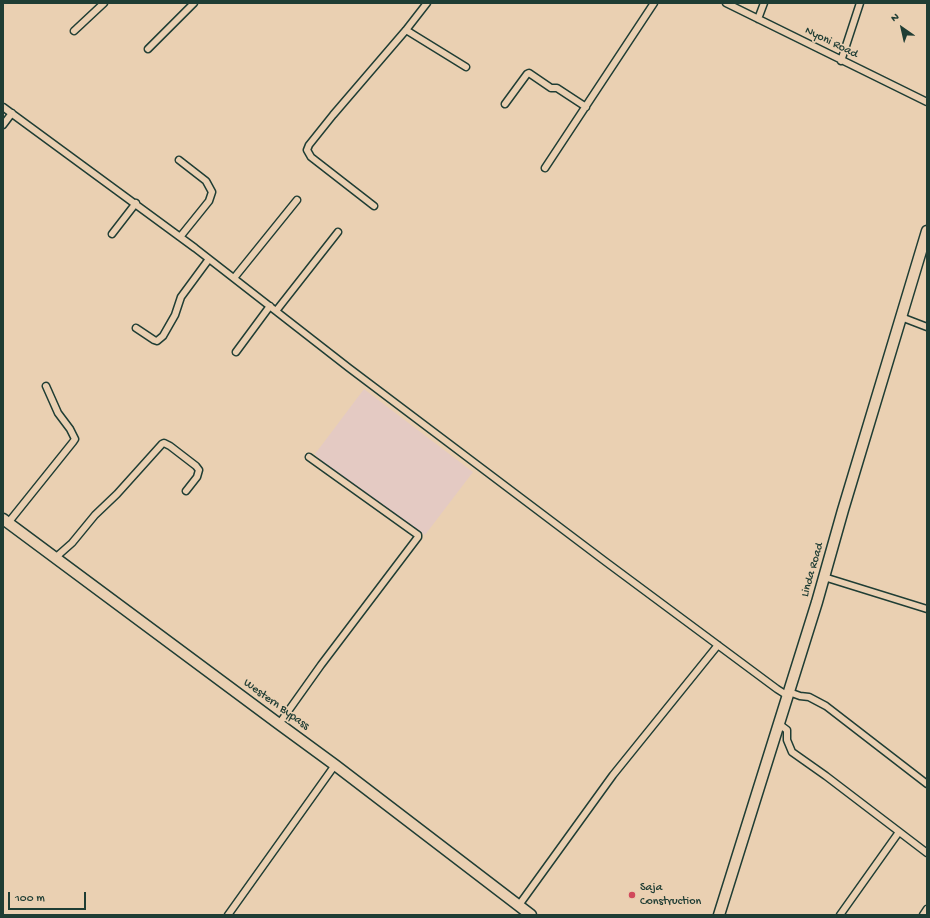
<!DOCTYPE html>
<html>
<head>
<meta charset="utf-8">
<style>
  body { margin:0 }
  #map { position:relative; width:930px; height:918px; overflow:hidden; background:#ead0b2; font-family:"Gochi Hand",sans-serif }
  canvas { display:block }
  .frame { position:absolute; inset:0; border:4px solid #1f3d34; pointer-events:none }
  .north { position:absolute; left:882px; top:8px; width:40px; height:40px; -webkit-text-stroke:3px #ead0b2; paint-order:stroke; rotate:326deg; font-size:11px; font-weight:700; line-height:16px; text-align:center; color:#1f3d34 }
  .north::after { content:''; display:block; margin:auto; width:14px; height:18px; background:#1f3d34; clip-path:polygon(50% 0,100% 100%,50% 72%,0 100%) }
  .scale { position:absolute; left:8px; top:892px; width:78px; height:18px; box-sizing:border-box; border:2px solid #1f3d34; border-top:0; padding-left:5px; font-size:12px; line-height:14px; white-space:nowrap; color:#1f3d34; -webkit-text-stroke:3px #ead0b2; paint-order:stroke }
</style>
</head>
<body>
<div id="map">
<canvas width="930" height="918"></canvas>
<div class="frame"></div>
<div class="north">N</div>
<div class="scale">100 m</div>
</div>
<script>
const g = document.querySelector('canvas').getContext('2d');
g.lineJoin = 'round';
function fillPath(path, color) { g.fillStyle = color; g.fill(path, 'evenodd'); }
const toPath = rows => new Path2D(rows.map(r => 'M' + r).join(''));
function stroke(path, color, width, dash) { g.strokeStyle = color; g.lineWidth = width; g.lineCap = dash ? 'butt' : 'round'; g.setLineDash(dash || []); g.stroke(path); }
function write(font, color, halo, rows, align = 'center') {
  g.font = font + ' "Gochi Hand",sans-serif'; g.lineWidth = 3.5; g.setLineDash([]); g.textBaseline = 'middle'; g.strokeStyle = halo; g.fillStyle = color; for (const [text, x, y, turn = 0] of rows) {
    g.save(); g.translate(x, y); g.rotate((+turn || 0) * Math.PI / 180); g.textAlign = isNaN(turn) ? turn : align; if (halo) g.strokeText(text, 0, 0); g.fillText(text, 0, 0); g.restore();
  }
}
const built = toPath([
  [364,389,473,472,425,535,333,472,315,454]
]);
const street = toPath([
  [726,3,927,102],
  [758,19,764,3],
  [406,30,466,67],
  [74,31,104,3],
  [148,49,194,3],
  [841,61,860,3],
  [505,104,527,74,529,73,551,88,557,88,586,107],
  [3,107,195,248,349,368,606,562,777,689,788,696],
  [3,125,12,113],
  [179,160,206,181,212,192,209,201,180,237],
  [545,168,654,3],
  [374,206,311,157,307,150,309,145,333,115,406,30,427,3],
  [112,234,136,203],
  [234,278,297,200],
  [276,311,338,232],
  [901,317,927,327],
  [136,328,154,340,157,341,163,336,175,315,181,297,209,259],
  [236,352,270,306],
  [8,523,73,442,75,439,70,429,58,413,46,386],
  [55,558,72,543,95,515,117,494,162,444,164,443,170,446,196,466,199,470,197,477,186,491],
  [824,577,927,609],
  [789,692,800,696,809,697,826,706,927,784],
  [279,724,321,665,418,537,418,535,309,457],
  [779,724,787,730,787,740,792,752,826,776,927,853],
  [519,905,613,775,718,645],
  [228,915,335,765],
  [840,915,899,832],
  [923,915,927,909]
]);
const primary = toPath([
  [3,519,279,724,335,765,531,915],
  [719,915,817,602,843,510,927,231]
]);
const markers = [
  [632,895,4,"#d1495b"]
];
const streetNames = [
  ["Nyoni Road",831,43,26],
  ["Linda Road",813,570,-74],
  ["Western Bypass",276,705,36]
];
const poiNames = [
  ["Saja",640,888],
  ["Construction",640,902]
];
fillPath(built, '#e4cac3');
stroke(street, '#1f3d34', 9);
stroke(primary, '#1f3d34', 13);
stroke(street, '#ead0b2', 6);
stroke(primary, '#ead0b2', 10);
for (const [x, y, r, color] of markers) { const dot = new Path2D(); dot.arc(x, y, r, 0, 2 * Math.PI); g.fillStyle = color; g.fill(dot); stroke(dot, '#ead0b2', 1.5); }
write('12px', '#1f3d34', '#ead0b2', streetNames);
write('12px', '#1f3d34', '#ead0b2', poiNames, 'left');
</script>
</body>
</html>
